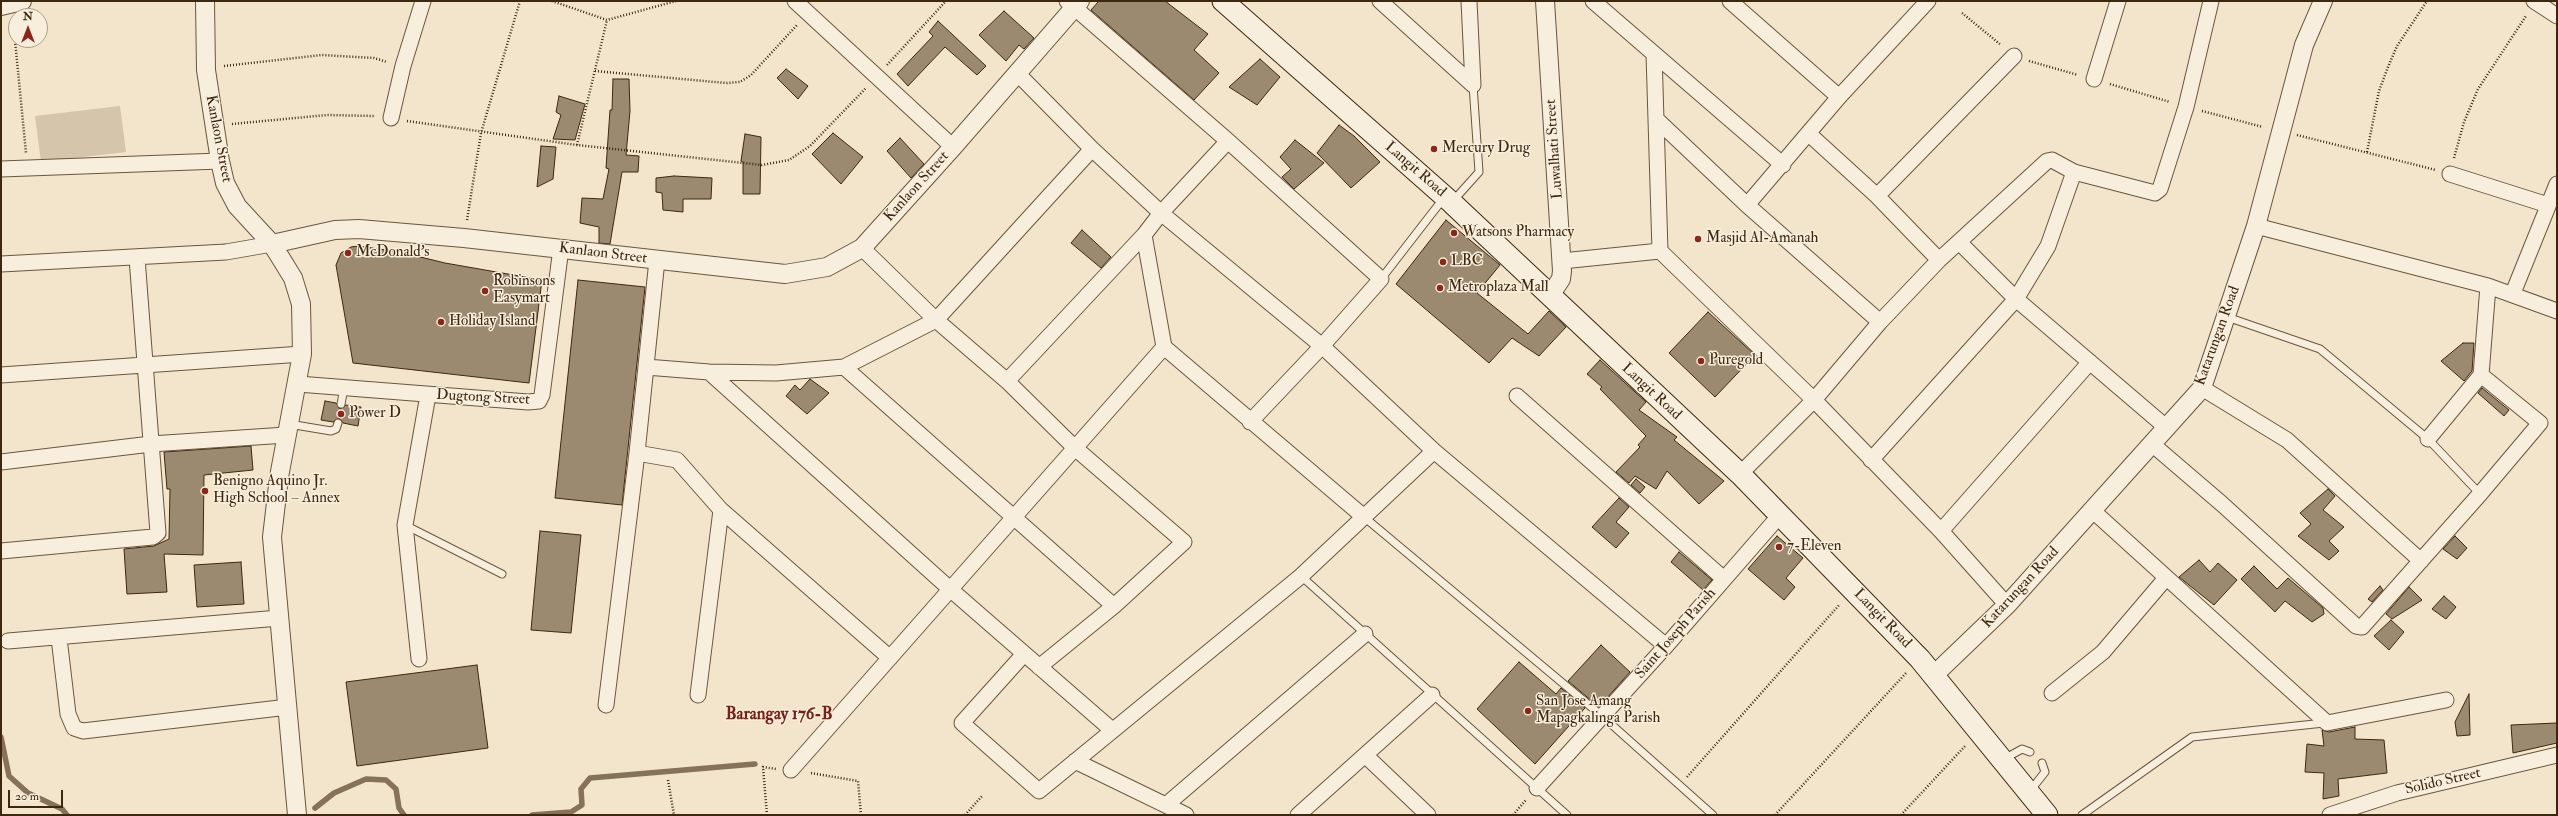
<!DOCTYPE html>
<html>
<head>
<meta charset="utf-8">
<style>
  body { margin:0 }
  #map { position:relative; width:2558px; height:816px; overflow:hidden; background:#f3e5cb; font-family:"IM FELL Double Pica",serif }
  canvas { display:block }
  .frame { position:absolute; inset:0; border:2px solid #3d270e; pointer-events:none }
  .north { position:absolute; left:8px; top:8px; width:40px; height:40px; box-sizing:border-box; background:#f7eedd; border:1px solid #ad9e8a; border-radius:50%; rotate:0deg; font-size:11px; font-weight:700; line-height:16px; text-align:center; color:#3d270e }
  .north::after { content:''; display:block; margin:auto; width:14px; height:18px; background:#8f2418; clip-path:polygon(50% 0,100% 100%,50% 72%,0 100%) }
  .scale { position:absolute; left:8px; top:790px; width:55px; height:18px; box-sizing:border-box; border:2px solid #3d270e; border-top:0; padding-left:5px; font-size:12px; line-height:14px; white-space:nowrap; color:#3d270e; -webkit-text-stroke:3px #f7eedd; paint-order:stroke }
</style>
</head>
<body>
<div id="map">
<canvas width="2558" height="816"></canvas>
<div class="frame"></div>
<div class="north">N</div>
<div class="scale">20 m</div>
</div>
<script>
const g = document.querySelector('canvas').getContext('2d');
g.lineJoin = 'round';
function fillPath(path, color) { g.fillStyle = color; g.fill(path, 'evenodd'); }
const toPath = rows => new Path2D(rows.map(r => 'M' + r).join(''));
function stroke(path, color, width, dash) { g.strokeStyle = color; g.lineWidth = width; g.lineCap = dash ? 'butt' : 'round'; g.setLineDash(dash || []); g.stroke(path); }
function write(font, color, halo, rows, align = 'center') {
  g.font = font + ' "IM FELL Double Pica",serif'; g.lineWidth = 3; g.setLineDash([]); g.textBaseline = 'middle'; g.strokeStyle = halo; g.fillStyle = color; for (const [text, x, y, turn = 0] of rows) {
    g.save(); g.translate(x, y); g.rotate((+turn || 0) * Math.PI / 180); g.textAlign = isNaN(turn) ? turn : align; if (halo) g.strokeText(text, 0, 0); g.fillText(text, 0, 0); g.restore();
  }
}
const green = toPath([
  [120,106,126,152,41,162,35,116]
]);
const stream = toPath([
  [1,737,9,776,28,793,62,809,67,815],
  [315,808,334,793,366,779,386,780,396,789,399,808,404,815],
  [532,815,571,812,582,805,581,789,590,778,755,764]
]);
const building = toPath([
  [1099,1,1165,1,1208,34,1194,50,1219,73,1194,100,1091,10,1099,1],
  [1004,11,1034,38,1024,49,1019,45,1006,61,979,35,1004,11],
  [938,21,986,66,977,75,945,47,908,86,897,74,933,36,929,32,938,21],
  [1260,59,1280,77,1257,105,1229,87,1260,59],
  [786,69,808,86,798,99,777,78,786,69],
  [613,79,629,79,630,111,626,155,639,156,638,172,622,172,610,244,599,243,599,227,580,223,582,198,603,199,609,169,606,168,610,110,612,110,613,79],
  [559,96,585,104,575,140,553,139,561,115,556,112,559,96],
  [1339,125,1354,136,1380,162,1351,188,1317,153,1339,125],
  [833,133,863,157,841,184,812,154,833,133],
  [745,134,761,137,760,194,743,194,743,162,741,161,745,134],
  [900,138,924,164,911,178,887,151,900,138],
  [1295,140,1324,163,1294,189,1282,177,1291,169,1280,157,1295,140],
  [541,146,556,147,553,179,537,187,541,146],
  [674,176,712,178,711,199,683,199,683,212,663,210,662,193,656,192,656,178,674,176],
  [1446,220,1500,265,1477,293,1528,334,1549,311,1566,327,1539,356,1512,338,1489,363,1396,284,1446,220],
  [1082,230,1111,257,1101,268,1071,243,1082,230],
  [358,246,400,252,445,263,542,280,529,383,353,363,336,265,341,253,351,247,358,246],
  [578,280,645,287,622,505,555,498,578,280],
  [1708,312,1755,355,1715,397,1669,353,1708,312],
  [2463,343,2474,343,2472,371,2464,381,2441,361,2463,343],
  [1600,360,1646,402,1639,410,1677,437,1674,440,1724,481,1699,504,1667,471,1656,489,1635,476,1629,483,1616,472,1640,447,1638,445,1646,436,1600,389,1602,387,1587,374,1600,360],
  [810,379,829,393,807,414,786,396,795,385,800,390,810,379],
  [2482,388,2509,410,2504,416,2478,393,2482,388],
  [325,401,336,403,340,409,346,405,361,407,358,426,343,423,339,418,333,422,321,420,325,401],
  [251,446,253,470,204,475,203,555,164,554,167,592,127,594,124,549,154,546,169,539,170,489,167,489,164,452,251,446],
  [1636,479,1645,487,1640,493,1631,485,1636,479],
  [2328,489,2335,496,2323,510,2344,527,2329,541,2339,551,2329,560,2298,536,2311,524,2300,513,2328,489],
  [1619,498,1629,507,1616,522,1629,533,1616,548,1592,527,1619,498],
  [540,531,581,535,571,633,531,630,540,531],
  [1777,536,1803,558,1786,578,1795,587,1784,600,1748,569,1777,536],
  [2455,536,2467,548,2457,559,2443,549,2455,536],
  [1679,552,1712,580,1703,590,1671,562,1679,552],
  [2199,560,2210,572,2218,563,2237,580,2214,605,2179,577,2199,560],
  [241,562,244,604,197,607,194,565,241,562],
  [2254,566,2277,589,2288,578,2323,608,2324,614,2312,622,2285,601,2275,612,2241,579,2254,566],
  [2380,586,2383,590,2372,602,2368,599,2380,586],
  [2409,587,2422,600,2392,619,2386,614,2409,587],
  [2444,596,2456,607,2446,619,2432,609,2444,596],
  [2391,620,2404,632,2389,650,2374,636,2391,620],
  [1601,645,1630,672,1599,707,1568,681,1601,645],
  [1519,662,1556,694,1561,688,1585,708,1535,764,1477,709,1519,662],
  [477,665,488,748,357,766,346,682,477,665],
  [2469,694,2470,735,2457,736,2455,722,2469,694],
  [2557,723,2557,743,2513,753,2511,725,2557,723],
  [2355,727,2355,739,2384,740,2387,773,2338,779,2339,796,2323,799,2324,773,2305,772,2307,744,2324,746,2322,730,2329,732,2355,727]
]);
const path = toPath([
  [552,1,607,20,676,1],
  [1962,13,2001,45],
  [13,20,26,153],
  [2029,61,2078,75],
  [887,65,946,1],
  [224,66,322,55,374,58,387,62],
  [595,71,726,83,740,82,751,75,797,25],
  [2110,84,2170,102],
  [2202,111,2263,127],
  [407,121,577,145,762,165,789,160,810,146,866,88],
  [232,124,327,115,374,116],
  [2297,135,2436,170],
  [577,145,607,20],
  [2367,152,2379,91,2388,67,2397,46,2427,1],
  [2454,158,2464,122,2478,89,2526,16],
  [467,220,481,133,520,1],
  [811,773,858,781,861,815],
  [1687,777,1840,604],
  [668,780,674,815],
  [767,815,763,767,776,769],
  [965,815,983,795],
  [1513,815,1526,800],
  [1775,815,1907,672],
  [1901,815,1966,745]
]);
const service = toPath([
  [1453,201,1479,172,1473,85],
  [1381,279,1443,199],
  [2227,317,2320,349,2428,439,2480,494],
  [341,404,344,388],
  [289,424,331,431,336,429,338,423],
  [1364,517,1602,716,1713,815],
  [405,525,502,574],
  [1301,576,1567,815],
  [2004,759,2022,749,2030,752],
  [2030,791,2045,772,2042,763],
  [2082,815,2192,737,2324,723]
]);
const minor = toPath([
  [795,1,953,147],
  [1067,1,1228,141,1381,279,1322,346,1250,422],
  [1380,1,1473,85],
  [1469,1,1473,85],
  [1593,1,1783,165],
  [1730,1,1839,97],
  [2534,1,2557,16],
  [1654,54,1660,251,1814,400,1941,531,2007,605],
  [1017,73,1092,149,1161,213,1322,346,1434,451,1666,646],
  [2094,79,2118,1],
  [391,118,403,66,423,1],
  [1656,119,1747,205,1880,322],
  [1809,134,1877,196,1939,260],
  [1,169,220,161],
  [2450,174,2548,205],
  [1877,196,2014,56],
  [1747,205,1839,97,1928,1],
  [2256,226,2488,286,2557,311],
  [1144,235,1164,347,1364,517],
  [1959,242,2016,299,2167,428],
  [862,248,936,320,1007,381,1075,448,1184,542,1114,606,1039,667],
  [1562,261,1660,251],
  [1,264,226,252,272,244],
  [2513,293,2557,184],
  [646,367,709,372,776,373,844,367,936,320,1092,149],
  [844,367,1114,606],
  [709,372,950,589,1112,730],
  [1,375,302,354],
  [2481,375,2488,286],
  [1007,381,1144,235,1161,213,1228,141],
  [298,384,528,402,539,401,542,395,561,248],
  [2202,388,2287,440,2421,561],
  [1517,396,1724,579],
  [2152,444,2222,504,2356,626,2362,627,2480,494,2540,423,2481,375,2428,439],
  [637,453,677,460,721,510,890,658],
  [1871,460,2016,299,2048,246,2074,172],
  [1,462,151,444,286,435],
  [1740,474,1814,400,1880,322,1939,260,2047,161,2052,160,2074,172,2155,193,2160,189,2186,107,2211,1],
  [2092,510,2327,723,2446,700],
  [1941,531,2090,362],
  [1,551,153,537,158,533,137,258],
  [59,638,68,714,74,728,83,731,288,707],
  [8,641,279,618],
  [1024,654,962,723,1039,791,1301,576,1434,451],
  [419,659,405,525,428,395],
  [2052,693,2103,652,2166,578],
  [698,695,721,510],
  [606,705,637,453,657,260],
  [1365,755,1428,815],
  [1075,761,1186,815],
  [791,770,1164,347],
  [1537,788,1666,646,1780,515],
  [1166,805,1365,634],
  [1298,815,1432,695],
  [2330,815,2397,793,2557,755]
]);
const tertiary = toPath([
  [205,1,206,70,220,161,225,183,237,206,272,244,293,278,301,304,302,354,279,477,272,537,297,815],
  [1545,1,1562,271,1561,279,1551,294],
  [1,6,22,1],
  [272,244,335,230,359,229,464,238,785,274,827,267,862,248,953,147,1080,1],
  [1934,675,2007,605,2202,388,2256,226,2304,45,2323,1]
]);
const secondary = toPath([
  [1223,1,1452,203,1740,474,1920,659,2047,815]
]);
const markers = [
  [1434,149,4,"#8f2418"],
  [1454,233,4,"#8f2418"],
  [1698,239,4,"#8f2418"],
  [348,253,4,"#8f2418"],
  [1443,262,4,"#8f2418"],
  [1440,288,4,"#8f2418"],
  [485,291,4,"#8f2418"],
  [441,322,4,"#8f2418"],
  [1701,361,4,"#8f2418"],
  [341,414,4,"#8f2418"],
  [205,491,4,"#8f2418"],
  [1779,547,4,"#8f2418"],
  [1528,711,4,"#8f2418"]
];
const streetNames = [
  ["Kanlaon Street",218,139,79],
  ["Luwalhati Street",1555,149,-94],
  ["Langit Road",1415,170,41],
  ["Kanlaon Street",917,187,-48],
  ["Kanlaon Street",603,254,7],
  ["Katarungan Road",2218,336,-70],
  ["Langit Road",1651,392,43],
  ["Dugtong Street",483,398,3],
  ["Katarungan Road",2021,588,-47],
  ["Langit Road",1882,619,46],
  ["Saint Joseph Parish",1676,634,-49],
  ["Solido Street",2443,782,-13]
];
const poiNames = [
  ["Mercury Drug",1442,149],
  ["Watsons Pharmacy",1462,233],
  ["Masjid Al-Amanah",1706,239],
  ["McDonald's",356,253],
  ["LBC",1451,262],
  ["Robinsons",493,282],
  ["Easymart",493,299],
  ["Metroplaza Mall",1448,288],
  ["Holiday Island",449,322],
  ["Puregold",1709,361],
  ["Power D",349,414],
  ["Benigno Aquino Jr.",213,482],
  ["High School – Annex",213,499],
  ["7-Eleven",1787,547],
  ["San Jose Amang",1536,702],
  ["Mapagkalinga Parish",1536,719]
];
const quarterNames = [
  ["Barangay 176-B",779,715]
];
fillPath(green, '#d4c5ab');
stroke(stream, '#857259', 5.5);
fillPath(building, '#9c8a70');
stroke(building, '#3d270e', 1);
stroke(service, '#6a563d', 9);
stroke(minor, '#6a563d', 17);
stroke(tertiary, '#6a563d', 20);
stroke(secondary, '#3d270e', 23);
stroke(path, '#3d270e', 2.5, [1, 2]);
stroke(service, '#f7eedd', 7);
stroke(minor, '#f7eedd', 15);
stroke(tertiary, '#f7eedd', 18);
stroke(secondary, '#f7eedd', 21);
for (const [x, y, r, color] of markers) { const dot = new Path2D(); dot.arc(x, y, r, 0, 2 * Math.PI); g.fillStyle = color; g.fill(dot); stroke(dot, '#f7eedd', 1.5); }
write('15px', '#3d270e', '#f7eedd', streetNames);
write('15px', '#3d270e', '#f7eedd', poiNames, 'left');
write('bold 17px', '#7a1f14', '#f7eedd', quarterNames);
</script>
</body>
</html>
